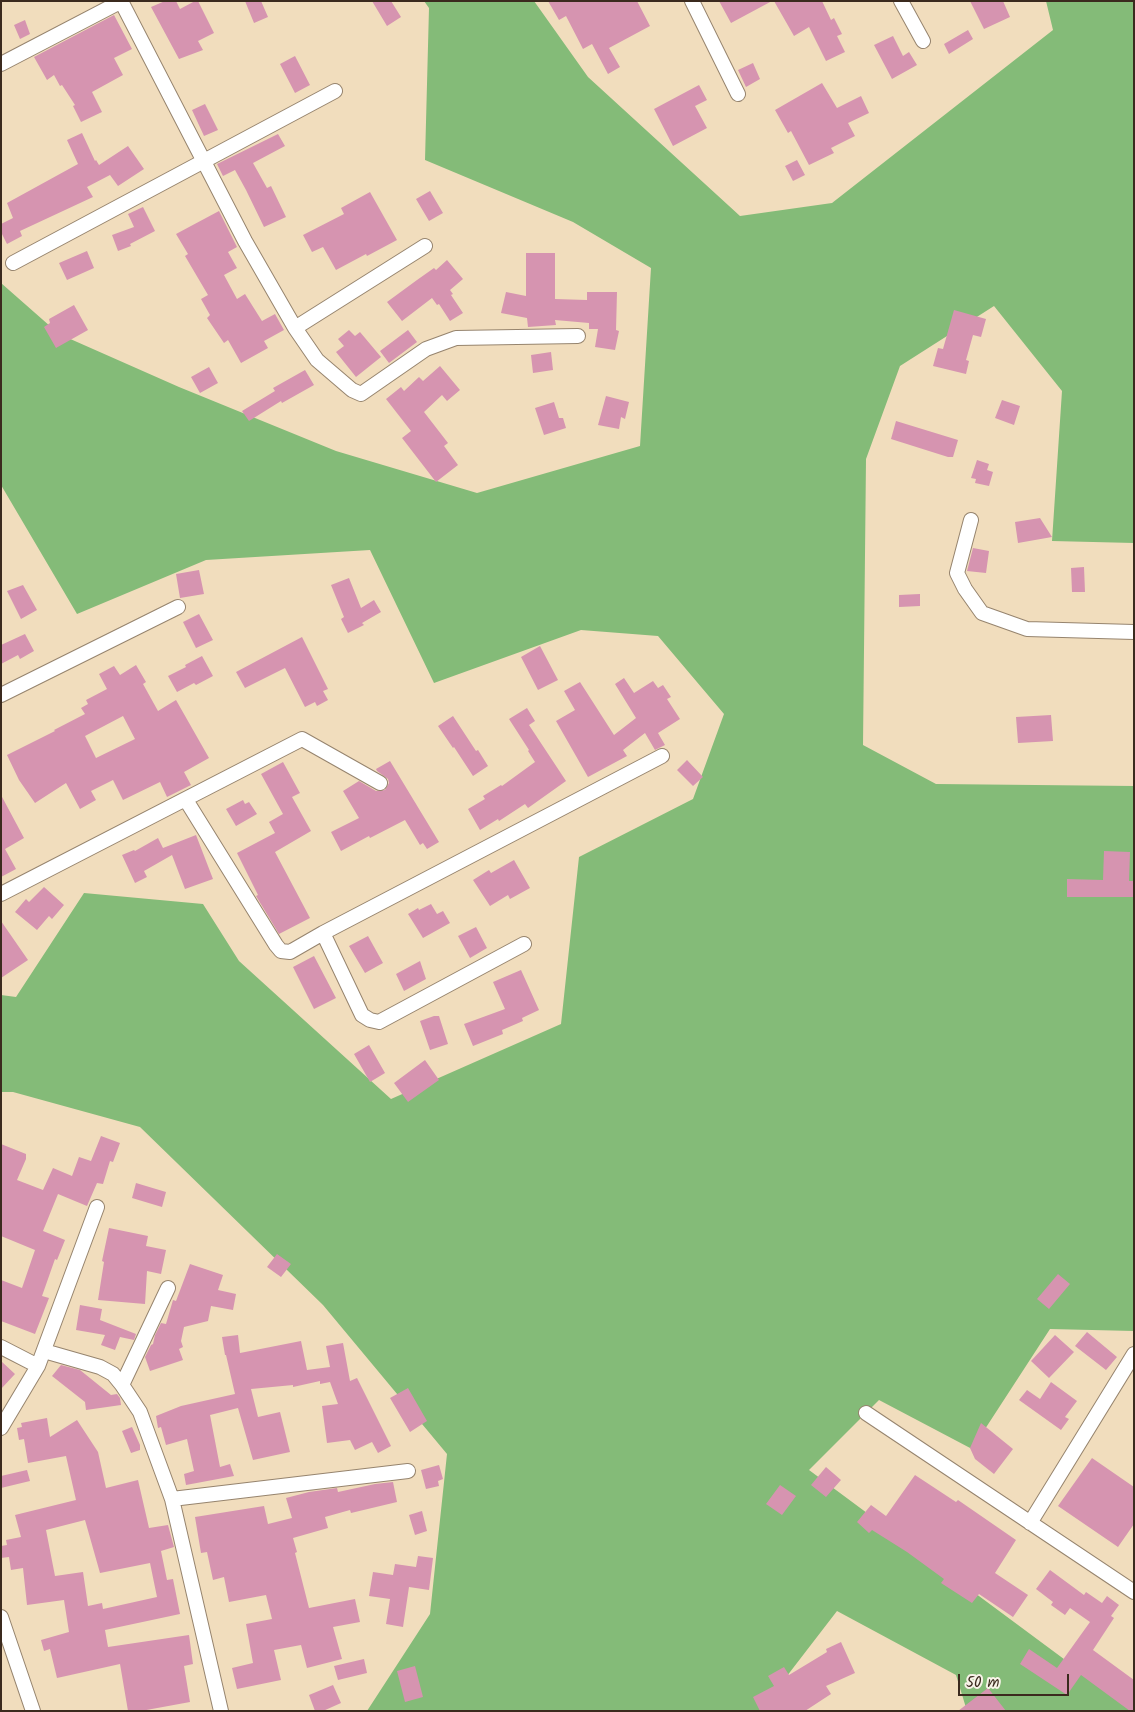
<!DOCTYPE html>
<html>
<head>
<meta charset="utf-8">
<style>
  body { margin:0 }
  #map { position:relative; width:1135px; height:1712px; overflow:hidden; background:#f1ddbd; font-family:Kalam,sans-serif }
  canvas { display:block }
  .frame { position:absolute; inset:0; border:2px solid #3b2a1e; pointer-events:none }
  .scale { position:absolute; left:958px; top:1674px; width:111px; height:22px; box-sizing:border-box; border:2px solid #3b2a1e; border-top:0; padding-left:6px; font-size:15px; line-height:18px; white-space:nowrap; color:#3b2a1e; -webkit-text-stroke:4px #f7f3e8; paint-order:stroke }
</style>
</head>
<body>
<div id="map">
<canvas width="1135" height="1712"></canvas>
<div class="frame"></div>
<div class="scale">50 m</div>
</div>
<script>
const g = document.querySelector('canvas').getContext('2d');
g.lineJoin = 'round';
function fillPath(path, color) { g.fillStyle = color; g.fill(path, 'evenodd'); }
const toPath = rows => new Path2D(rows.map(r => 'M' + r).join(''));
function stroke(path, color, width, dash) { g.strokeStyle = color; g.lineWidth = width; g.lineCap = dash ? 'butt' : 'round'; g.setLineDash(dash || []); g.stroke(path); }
const forest = toPath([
  [424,1,534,1,588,77,740,216,832,203,1053,30,1046,1,1134,1,1134,543,1052,541,1062,391,994,306,900,366,866,459,863,745,936,784,1134,786,1134,1331,1050,1329,972,1449,879,1400,809,1470,1134,1711,967,1711,956,1675,837,1611,760,1711,367,1711,430,1614,447,1454,323,1305,140,1127,13,1092,1,1092,1,995,16,997,84,893,203,904,239,961,391,1099,561,1024,579,857,693,799,724,714,658,636,581,630,434,683,370,550,206,560,77,614,1,485,1,283,59,334,179,387,336,451,477,493,640,446,651,268,573,222,425,160,429,8]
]);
const building = toPath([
  [165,1,176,1,180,9,195,1,198,1,214,33,198,41,203,50,179,59,151,7],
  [245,1,261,1,268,17,254,23],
  [372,1,391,1,401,17,387,26],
  [548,1,637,1,650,26,609,48,620,67,608,74,592,44,583,49,566,16,559,20],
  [719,1,772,1,731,23],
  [774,1,822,1,831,20,834,18,842,34,837,36,845,52,826,61,809,27,794,36],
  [970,1,1003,1,1010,17,984,29],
  [114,15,132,49,114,58,123,75,92,92,102,112,81,122,73,106,75,105,62,85,60,86,54,75,47,80,34,57],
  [25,20,30,34,20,39,14,25],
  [968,30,973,39,949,54,944,44],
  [893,36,903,56,909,52,917,65,892,79,874,45],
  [295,56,310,85,295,93,280,64],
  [753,63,760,79,746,87,738,70],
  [822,83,837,108,861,96,869,113,848,123,855,136,831,148,834,153,809,165,791,131,788,133,775,110],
  [699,85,707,100,695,106,707,128,673,146,654,109],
  [205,104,218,130,204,136,192,110],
  [82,133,95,161,96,160,99,165,128,146,144,169,118,186,110,175,87,187,93,197,20,231,22,236,7,244,1,232,1,224,13,218,7,203,78,164,67,140],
  [278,134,285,146,253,163,267,188,271,186,286,217,264,227,246,190,235,170,223,176,217,164],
  [797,160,805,175,793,181,785,166],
  [430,191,443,213,429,221,416,199],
  [370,192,397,240,367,256,366,254,336,270,323,247,312,252,303,235,344,214,341,208],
  [143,207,155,231,130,244,131,246,118,251,112,235,134,227,128,214],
  [219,211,237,247,228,252,237,268,224,275,237,299,245,294,262,321,275,314,284,330,264,341,268,348,241,363,228,340,224,343,207,318,210,315,201,299,208,295,185,256,188,254,176,234],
  [87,251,94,268,67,280,59,263],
  [526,253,555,253,555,299,587,300,587,292,617,292,616,330,619,331,615,350,595,347,598,329,589,329,589,323,555,320,556,325,528,327,527,318,501,313,506,292,526,296],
  [447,260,463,279,450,290,453,294,451,295,463,313,450,321,439,304,437,305,432,298,402,321,387,302,417,280,434,268,436,270],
  [74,305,88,330,56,348,44,327,50,323,49,319],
  [954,310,986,319,981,337,973,335,966,360,969,361,966,374,933,366,938,348,943,349],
  [349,330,355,336,360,332,381,357,356,377,336,352,344,346,338,339],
  [408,330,417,342,389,363,380,351],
  [551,352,553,370,533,373,531,355],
  [440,366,460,390,447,401,442,395,424,412,448,443,444,446,458,465,436,482,402,438,411,431,386,399,401,387,404,391,419,377,423,381],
  [209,367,218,383,200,393,191,377],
  [305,370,314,385,282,403,281,401,249,421,242,411,275,391,273,388],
  [606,396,629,402,625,419,621,417,619,429,598,425],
  [1002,400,1020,406,1014,425,995,418],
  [554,402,559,418,563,418,566,428,544,435,535,408],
  [896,421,958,440,953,457,948,457,891,439],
  [977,460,989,464,987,470,993,472,989,486,975,483,976,479,971,478],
  [1040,518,1052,537,1018,543,1015,522],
  [973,548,989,551,986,573,967,571],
  [1084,567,1085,592,1072,592,1071,568],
  [199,570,204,594,180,598,176,574],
  [349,578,361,608,374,600,381,612,362,623,364,625,348,633,341,619,344,617,331,585],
  [23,585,37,610,21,619,7,591],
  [920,594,920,606,899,607,899,595],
  [199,614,213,640,196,648,183,622],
  [25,634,34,651,20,659,18,655,1,664,1,645],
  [302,637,328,689,323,691,328,700,317,706,315,702,305,707,285,668,245,688,236,672],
  [540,646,558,680,538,690,521,657],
  [202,656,213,676,196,685,194,683,177,692,168,676,186,667,185,665],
  [136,665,146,682,143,684,158,711,176,700,209,758,184,772,191,785,167,797,160,782,123,800,113,780,91,791,96,800,80,809,66,783,35,803,19,780,7,755,55,731,54,730,85,714,81,708,88,704,86,700,107,689,99,674,114,666,120,675],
  [123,716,135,739,96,758,85,736],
  [624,678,634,693,653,681,658,688,663,685,671,697,667,699,680,719,658,733,665,745,655,750,645,733,623,750,627,756,588,777,556,721,575,710,564,691,580,682,614,735,636,718,615,684],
  [527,708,535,721,529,725,566,781,528,808,525,804,499,821,498,819,480,830,468,809,485,799,483,796,501,785,502,786,535,762,528,751,529,750,509,719],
  [1051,715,1053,741,1018,743,1016,717],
  [453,716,476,751,478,750,488,766,473,776,454,747,453,748,438,726],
  [687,760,703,777,693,786,677,770],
  [390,761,439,842,427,849,423,843,420,845,405,820,370,838,369,836,341,851,331,832,359,818,343,791,359,781,376,791,385,790,389,783,388,779,377,771,376,769],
  [283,762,300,793,292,797,311,831,275,852,310,918,279,934,256,896,258,895,237,853,275,833,269,822,283,814,261,774],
  [1,795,24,838,5,849,16,869,1,877],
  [243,800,245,804,249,802,257,814,236,826,226,809],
  [196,835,213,879,185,889,172,855,144,871,147,877,135,883,122,855,134,850,135,851,158,838,163,848],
  [1104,851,1130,852,1129,881,1134,881,1134,897,1067,897,1067,879,1103,880],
  [514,860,530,888,510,899,508,895,490,906,473,880,489,870,491,873],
  [44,887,64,905,52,919,49,916,37,930,15,912,26,899,29,902],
  [431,904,437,914,443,911,450,923,423,938,408,914,418,908,419,910],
  [1,921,28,960,1,978],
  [476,927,487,948,470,958,458,936],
  [368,936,383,963,365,973,349,946],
  [314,956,336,998,314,1009,293,967],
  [420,961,426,979,404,991,396,974],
  [521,970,539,1010,522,1018,523,1021,502,1030,503,1034,473,1046,464,1024,505,1009,493,982],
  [434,1016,439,1016,448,1044,430,1050,420,1021],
  [369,1045,385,1073,370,1082,354,1054],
  [425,1060,439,1080,408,1102,394,1083],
  [101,1136,120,1143,113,1162,110,1161,103,1184,97,1183,87,1206,58,1194,43,1231,65,1240,57,1260,55,1259,42,1296,49,1298,35,1334,1,1321,1,1280,22,1288,35,1250,1,1236,1,1144,26,1154,26,1159,17,1180,43,1190,53,1168,72,1176,79,1157,91,1161],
  [136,1183,166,1192,162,1207,132,1198],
  [109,1228,148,1236,146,1246,166,1250,161,1274,147,1271,145,1304,98,1300,104,1262,102,1261],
  [277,1254,291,1264,281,1277,267,1267],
  [190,1264,223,1275,218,1290,236,1294,233,1310,211,1306,208,1321,184,1327,181,1341,183,1347,179,1349,183,1360,150,1371,145,1357,151,1345,153,1344,155,1335,161,1323,166,1324,173,1300,176,1301],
  [1058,1274,1070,1284,1049,1309,1037,1299],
  [80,1305,102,1309,100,1320,136,1334,134,1340,120,1337,115,1350,101,1345,105,1335,76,1330],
  [1087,1332,1117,1357,1106,1370,1075,1346],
  [238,1335,240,1353,301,1341,307,1370,330,1367,326,1346,343,1343,350,1381,357,1378,391,1446,378,1453,372,1442,355,1450,350,1440,327,1443,322,1406,338,1404,330,1382,320,1384,320,1381,293,1387,293,1385,251,1389,258,1417,280,1412,290,1452,253,1460,238,1408,210,1415,220,1467,230,1464,234,1476,186,1485,184,1474,194,1471,187,1439,166,1445,161,1427,158,1428,156,1416,181,1406,235,1394,226,1355,225,1355,222,1337],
  [1055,1335,1074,1352,1049,1378,1031,1361],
  [1,1361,15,1374,1,1389],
  [61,1365,80,1370,111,1395,117,1394,120,1398,121,1405,86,1410,85,1402,52,1376],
  [1051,1382,1077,1401,1065,1417,1069,1419,1061,1430,1019,1400,1027,1390,1040,1399],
  [408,1388,427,1421,410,1432,390,1398],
  [47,1418,50,1437,77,1420,98,1452,106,1488,138,1480,149,1528,168,1525,174,1547,161,1551,167,1580,173,1579,180,1614,105,1630,108,1647,189,1635,193,1664,184,1666,190,1702,141,1711,128,1711,120,1664,57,1678,50,1649,44,1651,41,1640,69,1632,64,1600,27,1605,23,1568,11,1570,9,1557,1,1558,1,1546,7,1545,6,1540,21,1537,15,1515,76,1500,66,1456,28,1463,24,1439,19,1440,17,1428,22,1427,21,1423],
  [85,1520,100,1573,150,1563,157,1597,103,1609,102,1603,88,1606,83,1572,55,1576,46,1530],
  [981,1423,1013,1449,994,1474,975,1459,970,1448],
  [132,1427,140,1445,140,1450,131,1453,122,1431],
  [1092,1458,1134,1487,1134,1524,1118,1547,1058,1506],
  [439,1465,443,1479,438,1481,439,1486,426,1489,421,1470],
  [826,1467,841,1480,826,1497,811,1485],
  [27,1470,30,1481,1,1488,1,1476],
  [915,1475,956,1502,958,1500,1016,1540,995,1573,1028,1595,1013,1617,979,1594,972,1603,941,1583,944,1579,907,1552,872,1530,869,1533,857,1522,871,1505,886,1516],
  [393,1482,397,1502,351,1513,350,1510,325,1517,328,1528,293,1538,297,1552,295,1553,309,1608,355,1599,360,1622,333,1627,342,1659,307,1668,301,1645,274,1650,281,1680,237,1689,232,1668,253,1663,246,1624,272,1619,266,1595,229,1602,224,1577,213,1580,207,1552,201,1553,195,1517,264,1506,268,1524,292,1518,286,1498,309,1492,337,1488,338,1492,375,1484],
  [780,1485,796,1496,782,1515,766,1504],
  [422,1511,427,1531,415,1535,409,1515],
  [418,1556,433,1558,429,1590,409,1587,403,1627,386,1624,390,1599,369,1596,373,1572,393,1575,395,1564,416,1567],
  [1050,1570,1084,1595,1086,1592,1102,1603,1107,1596,1119,1605,1111,1616,1114,1618,1093,1650,1134,1680,1134,1711,1130,1711,1081,1675,1067,1695,1020,1664,1029,1649,1057,1668,1090,1622,1070,1608,1065,1615,1051,1605,1053,1602,1036,1589],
  [841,1642,855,1673,826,1686,831,1694,805,1711,760,1711,753,1697,774,1686,768,1676,784,1667,789,1675,827,1652,826,1649],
  [364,1659,367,1673,338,1680,334,1666],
  [415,1666,423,1697,405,1702,397,1671],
  [333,1685,341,1703,323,1711,315,1711,309,1695],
  [988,1688,1006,1711,958,1711]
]);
const minor = toPath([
  [121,1,245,241,295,328,317,360,352,390,361,394,426,349,456,338,578,336],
  [692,1,738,94],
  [901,1,923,41],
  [1,64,122,1],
  [13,263,335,91],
  [295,328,425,246],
  [971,520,957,573,965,589,982,613,1027,629,1134,632],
  [1,695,178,607],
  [186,800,276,945,281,951,290,952,323,933,662,756],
  [1,894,302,739,380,783],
  [323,933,362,1015,370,1020,379,1022,524,944],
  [1,1347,38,1366],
  [44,1351,100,1367,113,1374,122,1385,140,1412,172,1499,221,1711],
  [122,1385,168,1288],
  [866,1413,1134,1592],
  [1,1428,38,1366,97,1207],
  [172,1499,408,1471],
  [1030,1523,1134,1354],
  [1,1617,33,1711]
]);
fillPath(forest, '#84bb78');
fillPath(building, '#d694b0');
stroke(minor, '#96846e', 16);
stroke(minor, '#fff', 14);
</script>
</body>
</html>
